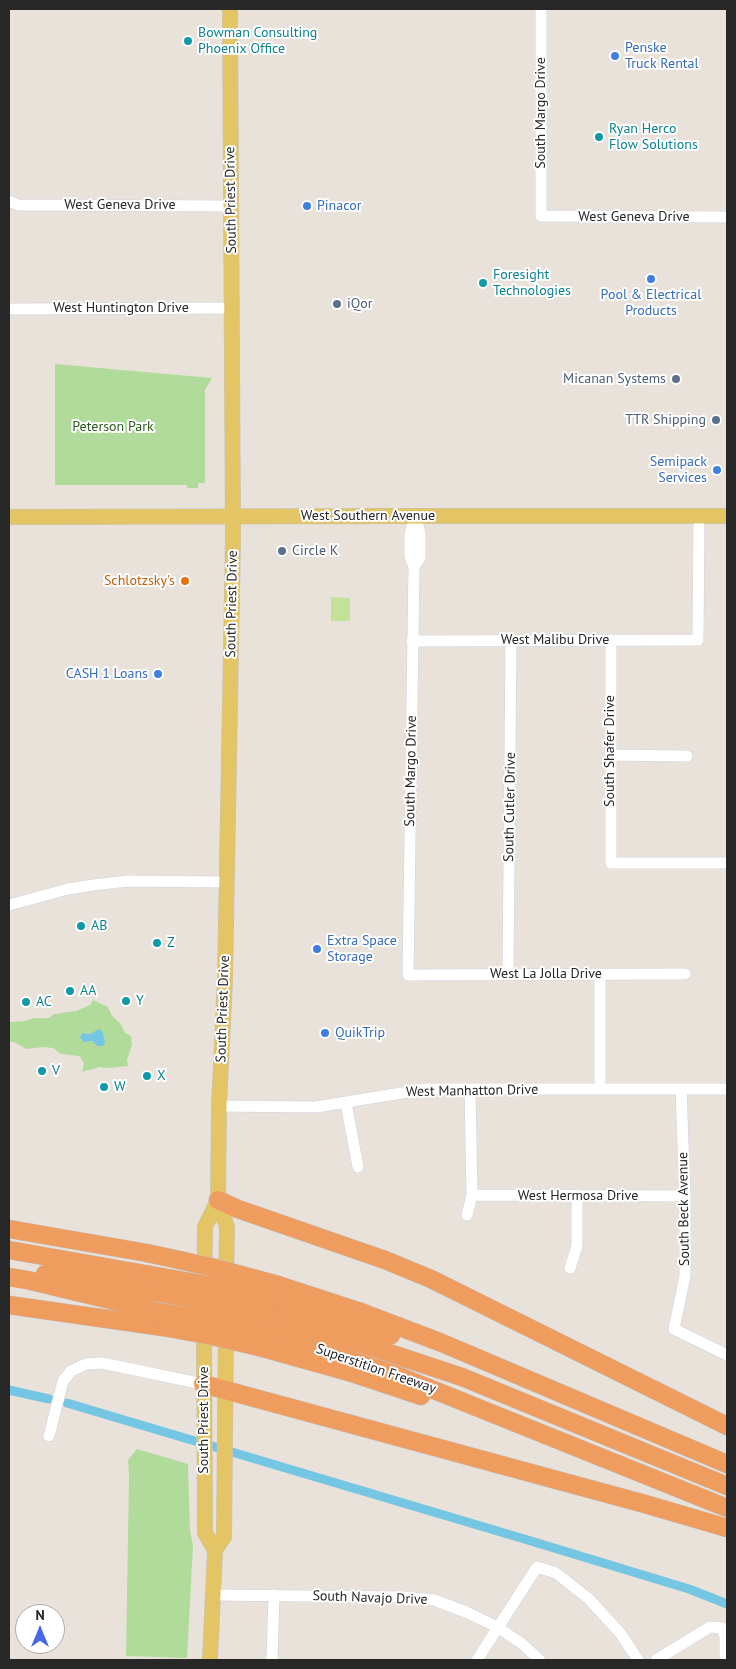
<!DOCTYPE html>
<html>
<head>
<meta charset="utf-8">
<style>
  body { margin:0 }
  #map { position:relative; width:736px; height:1669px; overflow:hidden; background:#e9e2da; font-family:"PT Sans",sans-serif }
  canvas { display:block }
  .frame { position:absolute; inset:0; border:10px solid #272727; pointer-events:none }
  .north { position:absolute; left:15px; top:1604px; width:50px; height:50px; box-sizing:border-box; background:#fff; border:1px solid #a9a9a9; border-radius:50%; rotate:0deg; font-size:14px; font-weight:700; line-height:20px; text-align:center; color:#272727 }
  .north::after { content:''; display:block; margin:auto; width:18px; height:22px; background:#4766e9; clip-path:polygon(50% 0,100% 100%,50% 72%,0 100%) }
</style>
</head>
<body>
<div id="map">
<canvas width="736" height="1669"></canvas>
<div class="frame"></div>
<div class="north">N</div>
</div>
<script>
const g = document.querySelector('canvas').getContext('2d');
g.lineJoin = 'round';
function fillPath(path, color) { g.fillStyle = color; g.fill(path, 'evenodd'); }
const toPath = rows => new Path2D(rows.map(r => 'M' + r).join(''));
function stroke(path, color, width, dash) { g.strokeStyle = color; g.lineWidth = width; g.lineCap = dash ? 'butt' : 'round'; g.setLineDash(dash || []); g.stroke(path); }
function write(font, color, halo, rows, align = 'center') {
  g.font = font + ' "PT Sans",sans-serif'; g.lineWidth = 4; g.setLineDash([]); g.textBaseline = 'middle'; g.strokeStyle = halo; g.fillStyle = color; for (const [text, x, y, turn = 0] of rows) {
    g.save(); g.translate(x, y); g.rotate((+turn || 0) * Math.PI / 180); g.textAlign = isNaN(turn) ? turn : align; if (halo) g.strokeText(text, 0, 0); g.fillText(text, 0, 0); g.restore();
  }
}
const green = toPath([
  [55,364,212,378,205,390,205,483,198,483,198,488,187,488,187,485,55,485],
  [93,1000,108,1007,112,1016,121,1024,125,1033,131,1036,132,1045,127,1060,128,1066,107,1068,100,1067,82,1072,84,1064,80,1056,61,1054,53,1048,43,1047,26,1049,14,1042,9,1041,9,1022,25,1021,34,1018,49,1018,54,1014,76,1011,90,1005],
  [85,1033,90,1034,93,1033,103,1046,98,1046,93,1041,84,1042],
  [137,1449,188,1464,190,1530,193,1546,187,1658,126,1656,129,1477,128,1460]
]);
const pitch = toPath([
  [331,597,350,598,350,621,331,621]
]);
const water = toPath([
  [99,1029,102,1031,105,1042,103,1046,97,1046,93,1041,84,1042,80,1038,82,1033,90,1034]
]);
const canal = toPath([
  [9,1390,49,1399],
  [67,1403,531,1541,689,1589,727,1604]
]);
const minor = toPath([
  [541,9,541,216,727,217],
  [9,201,18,205,231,206],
  [9,309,233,308],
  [415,516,410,535,410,556,414,567,408,975,685,974],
  [414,567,420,558,420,535,416,516],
  [611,640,611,863,727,863],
  [412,641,698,640,699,517],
  [611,755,687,756],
  [9,905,68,889,93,885,128,881,226,882],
  [508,974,511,640],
  [600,974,600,1089],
  [681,1089,685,1196,685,1276,674,1329,727,1355],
  [346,1103,358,1167],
  [219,1106,316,1107,426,1089,727,1089],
  [472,1195,685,1196],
  [467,1215,472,1195,470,1089],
  [570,1268,577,1246,577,1195],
  [49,1436,63,1381,71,1371,86,1364,102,1363,203,1384],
  [212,1595,403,1597,434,1600,466,1612,497,1627,521,1643,540,1660],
  [272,1660,274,1595],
  [477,1660,537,1567,556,1573,589,1599,621,1634,638,1660],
  [656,1660,710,1627,722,1628,725,1637,725,1658]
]);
const major = toPath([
  [9,517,415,516,727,516],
  [226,1283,227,1227,218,1200,219,1106,225,979,233,538,230,9],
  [204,1296,205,1227,218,1200],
  [204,1324,205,1533,215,1550],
  [210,1660,215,1550,224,1537,226,1329]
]);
const highway = toPath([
  [218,1200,238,1209,385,1260,431,1279,727,1426],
  [9,1229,147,1253],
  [9,1250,151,1275],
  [45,1274,156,1292],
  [9,1277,27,1280,160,1312],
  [278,1285,358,1311,442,1343,727,1464],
  [274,1301,391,1335],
  [9,1305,163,1327],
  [270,1318,356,1342,462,1377,727,1486],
  [266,1335,352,1360,399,1376,727,1508],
  [263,1348,349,1372,421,1396],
  [203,1384,645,1504,727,1528]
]);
const highwayBridge = toPath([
  [147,1253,211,1267,278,1285],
  [151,1275,213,1286,274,1301],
  [156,1292,213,1304,270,1318],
  [160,1312,210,1321,266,1335],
  [163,1327,212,1336,263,1348]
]);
const markers = [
  [188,41,5,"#0f9aa8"],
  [615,56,5,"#3f7fe0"],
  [599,137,5,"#0f9aa8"],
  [307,206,5,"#3f7fe0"],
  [651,279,5,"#3f7fe0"],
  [483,283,5,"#0f9aa8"],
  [337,304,5,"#5c6f8a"],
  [676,379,5,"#5c6f8a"],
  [716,420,5,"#5c6f8a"],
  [717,470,5,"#3f7fe0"],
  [282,551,5,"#5c6f8a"],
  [185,581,5,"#e8710a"],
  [158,674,5,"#3f7fe0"],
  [81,926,5,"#0f9aa8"],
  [157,943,5,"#0f9aa8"],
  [317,949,5,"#3f7fe0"],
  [70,991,5,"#0f9aa8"],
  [126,1001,5,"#0f9aa8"],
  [26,1002,5,"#0f9aa8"],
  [325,1033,5,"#3f7fe0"],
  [42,1071,5,"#0f9aa8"],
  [147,1076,5,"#0f9aa8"],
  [104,1087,5,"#0f9aa8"]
];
const cultureNames = [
  ["Bowman Consulting",198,33],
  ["Phoenix Office",198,49],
  ["Ryan Herco",609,129],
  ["Flow Solutions",609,145],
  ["Foresight",493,275],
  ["Technologies",493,291],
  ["AB",91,926],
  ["Z",167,943],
  ["AA",80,991],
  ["Y",136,1001],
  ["AC",36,1002],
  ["V",52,1071],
  ["X",157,1076],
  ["W",114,1087]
];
const shopNames = [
  ["Penske",625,48],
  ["Truck Rental",625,64],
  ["Pinacor",317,206],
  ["Pool & Electrical",651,295,"center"],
  ["Products",651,311,"center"],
  ["Semipack",707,462,"right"],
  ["Services",707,478,"right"],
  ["CASH 1 Loans",148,674,"right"],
  ["Extra Space",327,941],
  ["Storage",327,957],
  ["QuikTrip",335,1033]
];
const streetNames = [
  ["South Margo Drive",541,113,-90],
  ["South Priest Drive",231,200,-91],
  ["West Geneva Drive",120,205],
  ["West Geneva Drive",634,217],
  ["West Huntington Drive",121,308],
  ["West Southern Avenue",368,516],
  ["South Priest Drive",232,604,-89],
  ["West Malibu Drive",555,640],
  ["South Shafer Drive",610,751,-90],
  ["South Margo Drive",411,771,-89],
  ["South Cutler Drive",510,807,-89],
  ["West La Jolla Drive",546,974],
  ["South Priest Drive",223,1009,-88],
  ["West Manhatton Drive",472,1091,-1],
  ["West Hermosa Drive",578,1196],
  ["South Beck Avenue",684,1209,-91],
  ["Superstition Freeway",376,1369,19],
  ["South Priest Drive",204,1420,-90],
  ["South Navajo Drive",370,1598,2]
];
const serviceNames = [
  ["iQor",347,304],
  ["Micanan Systems",666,379,"right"],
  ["TTR Shipping",706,420,"right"],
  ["Circle K",292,551]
];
const parkNames = [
  ["Peterson Park",113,427]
];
const foodNames = [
  ["Schlotzsky's",175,581]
];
fillPath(green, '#b1db9b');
fillPath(pitch, '#c2e297');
fillPath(water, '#75c6e3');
stroke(canal, '#75c6e3', 9);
stroke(minor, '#cfd2df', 12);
stroke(major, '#c3c3c3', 16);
stroke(highway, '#c3c3c3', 19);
stroke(minor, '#fff', 11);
stroke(major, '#e3c565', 15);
stroke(highway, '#ef9c5f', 18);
stroke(highwayBridge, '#c3c3c3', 19, []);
stroke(highwayBridge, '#ef9c5f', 18);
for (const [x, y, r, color] of markers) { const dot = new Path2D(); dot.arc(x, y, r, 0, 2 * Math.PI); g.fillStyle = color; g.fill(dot); stroke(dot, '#fff', 2); }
write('14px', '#0d838f', '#fff', cultureNames, 'left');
write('14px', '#366cbe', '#fff', shopNames, 'left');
write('14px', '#272727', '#fff', streetNames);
write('14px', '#4e5e75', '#fff', serviceNames, 'left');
write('14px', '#2c5c1f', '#fff', parkNames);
write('14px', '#c56008', '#fff', foodNames, 'right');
</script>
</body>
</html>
